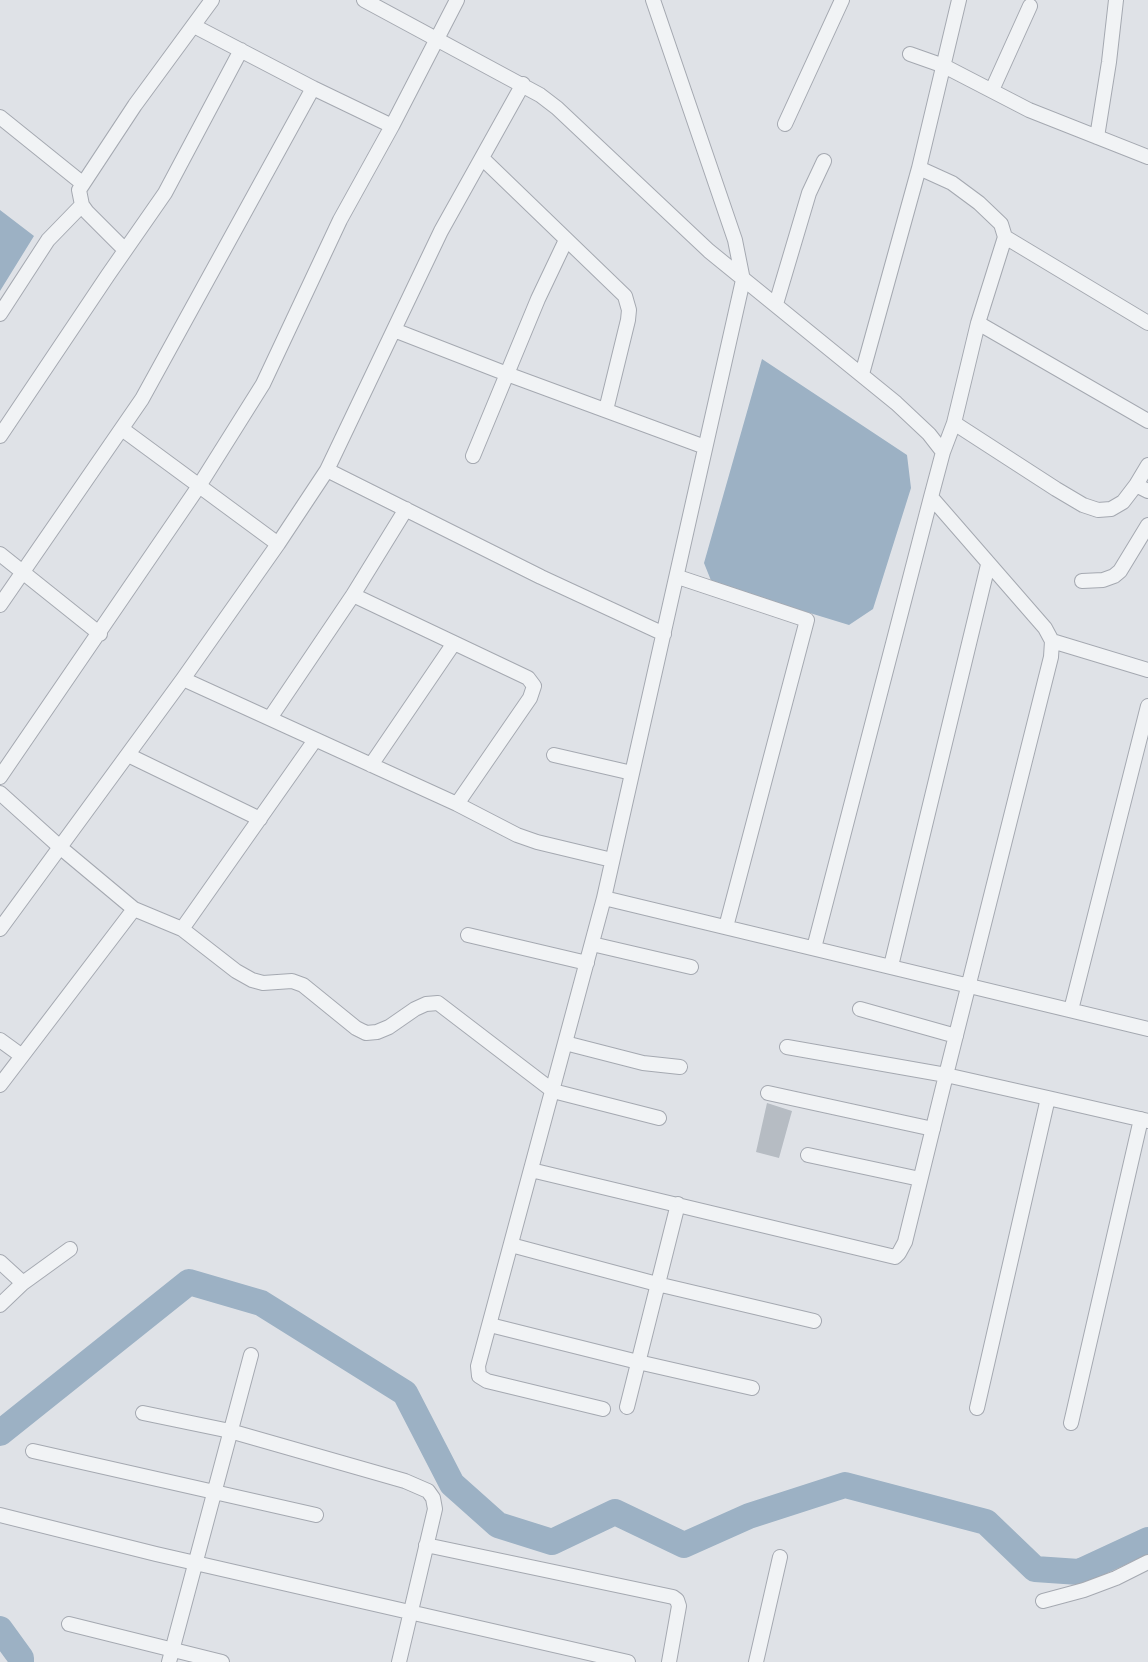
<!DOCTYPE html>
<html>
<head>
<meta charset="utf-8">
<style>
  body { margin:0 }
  canvas { display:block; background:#dfe2e7 }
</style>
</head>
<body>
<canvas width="1148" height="1662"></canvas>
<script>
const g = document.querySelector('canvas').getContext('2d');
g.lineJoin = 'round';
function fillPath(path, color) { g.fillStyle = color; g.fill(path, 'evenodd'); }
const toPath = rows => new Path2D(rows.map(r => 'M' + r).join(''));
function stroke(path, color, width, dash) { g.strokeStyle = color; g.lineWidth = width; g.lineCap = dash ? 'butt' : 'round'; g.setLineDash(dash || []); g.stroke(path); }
const water = toPath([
  [0,210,34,236,0,291],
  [762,359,907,455,911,488,873,609,849,625,712,583,704,563]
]);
const river = toPath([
  [0,1433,189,1282,261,1303,405,1393,452,1484,498,1525,552,1542,615,1512,684,1545,749,1516,845,1485,986,1522,1035,1569,1079,1572,1148,1540],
  [0,1629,21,1658,21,1662]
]);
const building = toPath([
  [767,1103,792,1111,779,1158,756,1152]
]);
const minor = toPath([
  [364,0,540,95,557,108,709,251,896,403,929,434,943,452],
  [653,0,735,240,743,280,604,898,1148,1029],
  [194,26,313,88,392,126],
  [910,54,944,66,1029,110,1148,157],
  [992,90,1030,6],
  [0,117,82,183],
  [785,124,842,0],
  [1097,137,1109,62,1116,0],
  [482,158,625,296,629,310,628,320,606,410],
  [1005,237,1148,323],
  [125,250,87,212,82,205,79,190,135,105,212,0],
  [776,304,809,193,824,161],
  [0,314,48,240,82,205],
  [978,323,1148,421],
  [394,330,507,374,705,447],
  [862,374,919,168],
  [954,423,1056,489,1083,505,1098,510,1111,509,1123,502,1136,485],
  [122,429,278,544],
  [0,436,108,275,165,193,241,50],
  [473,456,538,299,566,240],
  [1148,465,1136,485,1148,491],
  [327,470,541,577,664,634],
  [931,497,1045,628,1052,641,1051,657,946,1075,1048,1098],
  [0,554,100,634],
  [678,577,807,620,726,927],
  [1082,581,1103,580,1114,576,1120,571,1148,525],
  [353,595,528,678,534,686,530,698,457,804],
  [0,605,142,399,313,88],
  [1052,641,1148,670],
  [183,679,457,804,517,835,537,842,612,860],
  [270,718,353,595,406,509],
  [128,755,260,819],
  [554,755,632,773],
  [371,765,454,643],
  [0,777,199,486,263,384,340,220,392,126,457,0],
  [0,793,61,848,134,909,182,929,236,971,252,980,263,983,292,981,303,985,356,1028,366,1033,377,1032,389,1027,415,1009,426,1004,438,1003,553,1091,659,1118],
  [0,929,183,679,278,544,327,470,441,231,523,84],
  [182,929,315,740],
  [468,935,587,963],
  [592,944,691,967],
  [814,948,931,497,943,452,954,423,978,323,1005,237,1001,224,979,203,952,183,919,168,959,0],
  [891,966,988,565],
  [860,1009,956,1036],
  [1071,1010,1148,706],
  [0,1040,22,1056],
  [565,1043,643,1063,680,1067],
  [0,1085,134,909],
  [768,1093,933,1129],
  [808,1155,920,1179],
  [531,1170,895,1257,899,1253,905,1242,946,1075,787,1047],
  [511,1245,657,1284,814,1321],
  [0,1262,23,1283],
  [0,1305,23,1283,70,1249],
  [490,1325,638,1362,752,1388],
  [627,1407,678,1204],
  [977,1408,1048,1098,1148,1121],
  [603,1409,487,1381,479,1376,478,1366,604,898],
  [143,1413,230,1431,405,1481,428,1491,433,1498,435,1509,399,1662],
  [1071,1423,1141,1119],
  [33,1451,316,1515],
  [0,1515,156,1554,628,1662],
  [426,1545,673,1597,677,1600,679,1606,669,1662],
  [1043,1601,1084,1590,1116,1578,1148,1562],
  [69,1624,222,1662],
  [169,1662,251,1355],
  [756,1662,780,1557]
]);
fillPath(water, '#9cb1c4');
stroke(river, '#9cb1c4', 26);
fillPath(building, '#b6bcc3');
stroke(minor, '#a5a9b1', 16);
stroke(minor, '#f1f3f5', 14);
</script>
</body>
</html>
